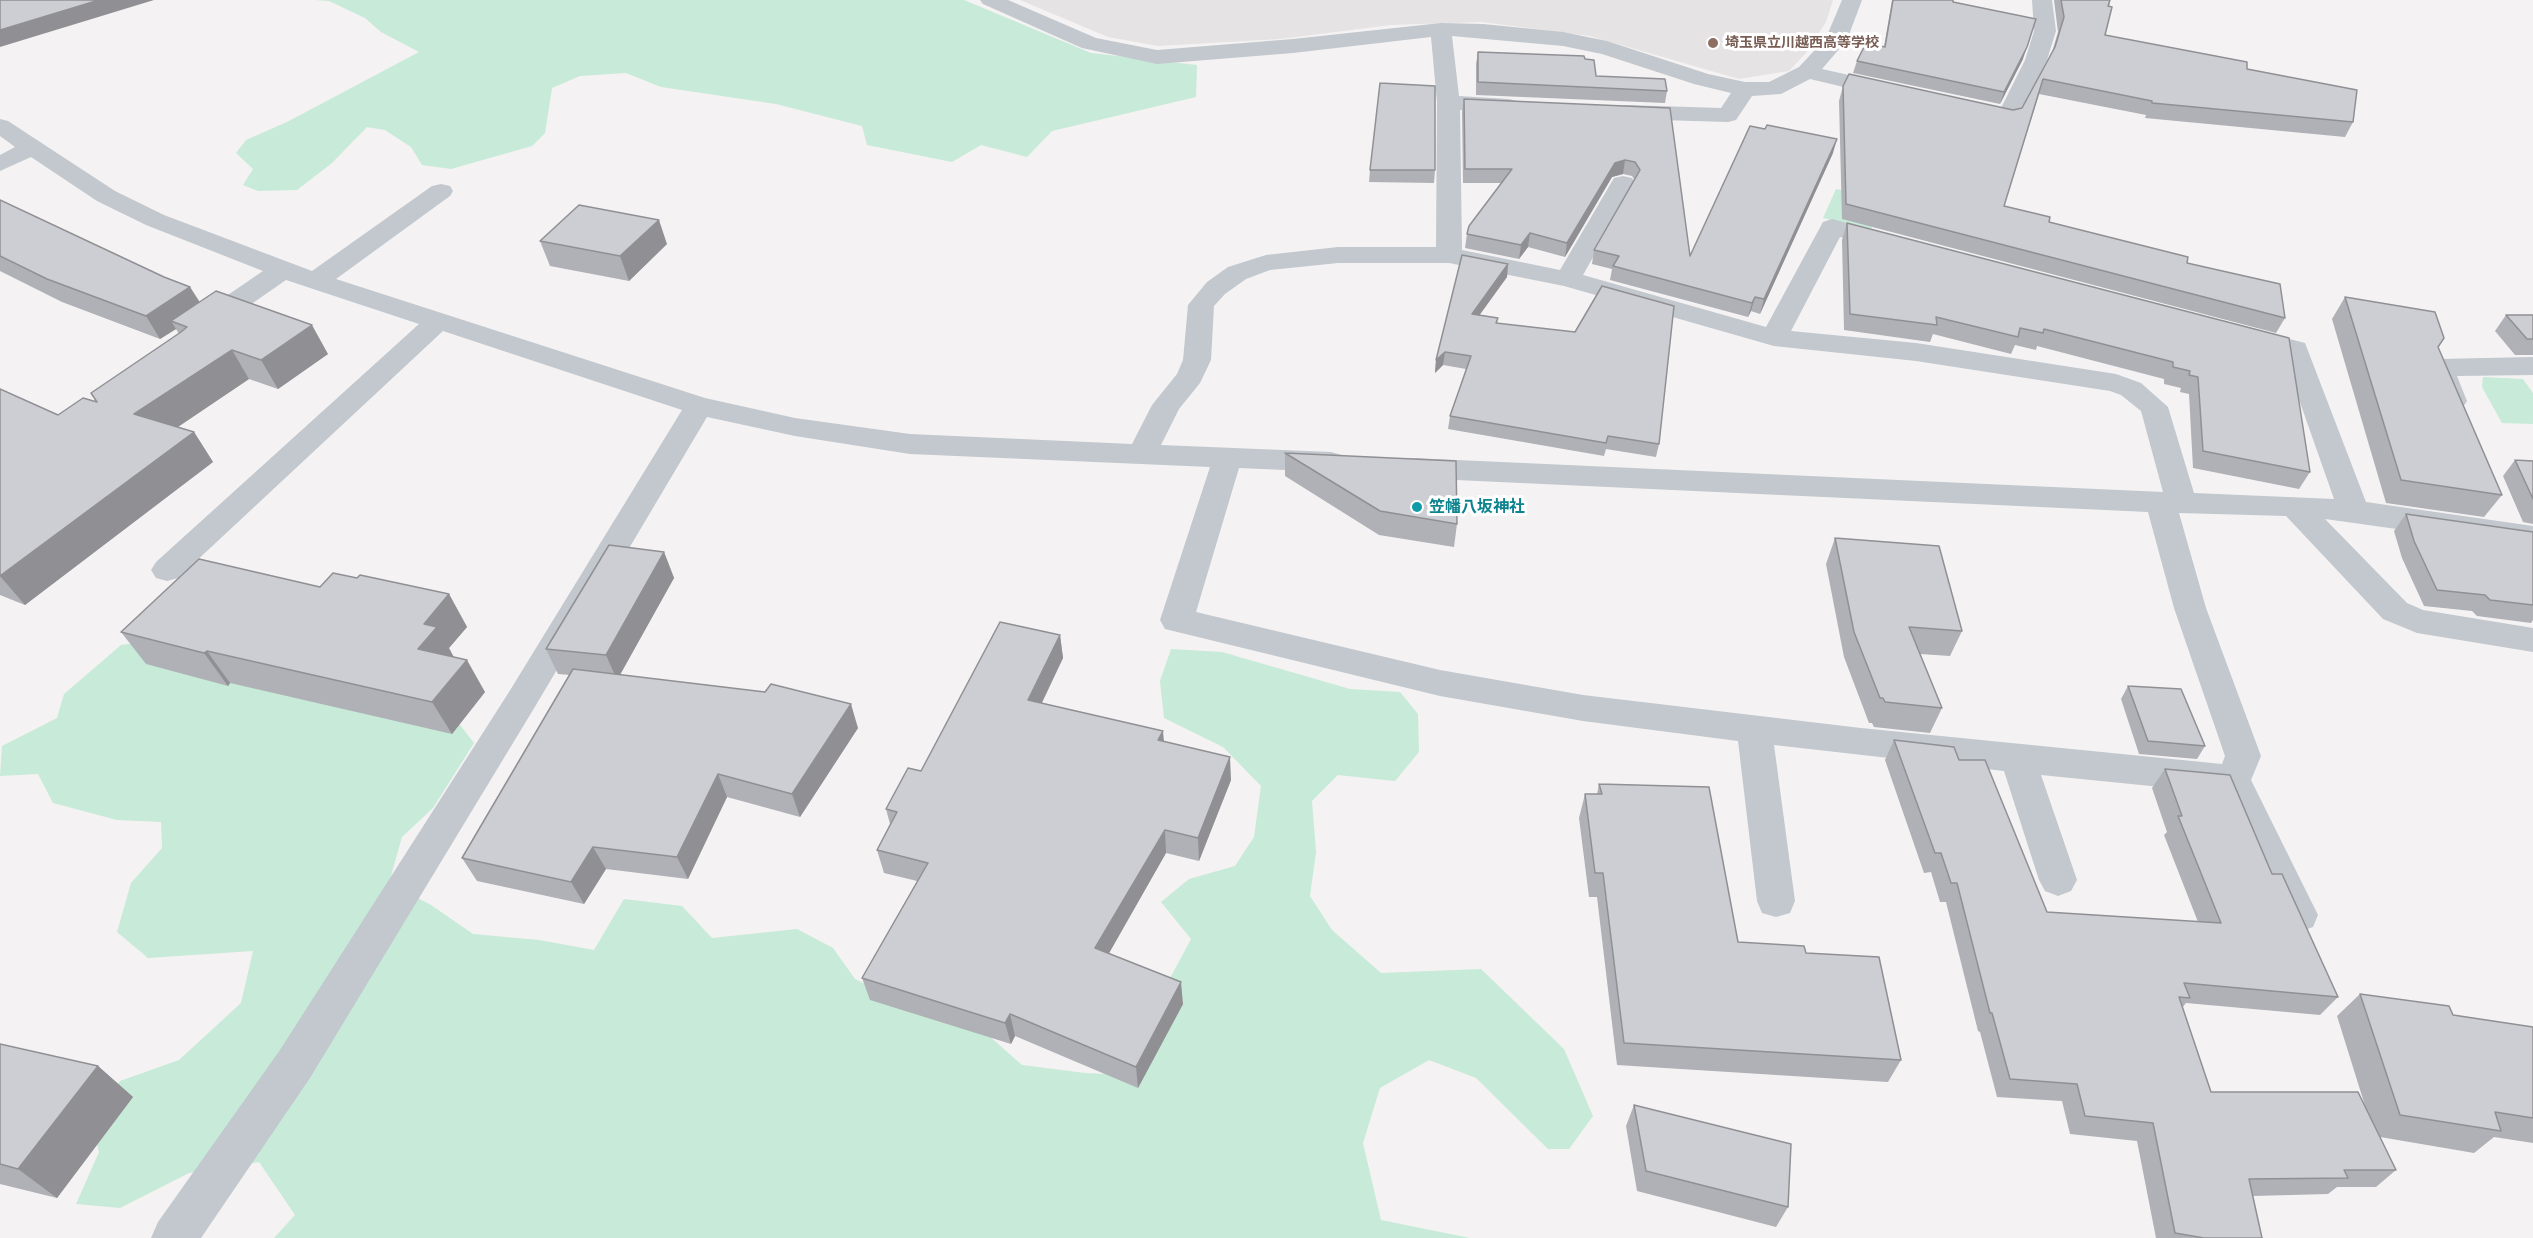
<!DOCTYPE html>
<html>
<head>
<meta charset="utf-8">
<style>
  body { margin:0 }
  canvas { display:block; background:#f4f2f2 }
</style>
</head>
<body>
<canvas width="2533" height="1238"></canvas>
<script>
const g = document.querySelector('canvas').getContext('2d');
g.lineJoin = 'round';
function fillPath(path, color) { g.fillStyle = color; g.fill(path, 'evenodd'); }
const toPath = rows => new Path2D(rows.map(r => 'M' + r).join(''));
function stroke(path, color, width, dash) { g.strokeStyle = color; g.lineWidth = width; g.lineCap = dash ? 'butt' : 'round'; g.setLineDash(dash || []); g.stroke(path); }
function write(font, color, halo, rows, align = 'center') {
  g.font = font + ' Rubik,"Noto Sans JP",sans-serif'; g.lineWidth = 6; g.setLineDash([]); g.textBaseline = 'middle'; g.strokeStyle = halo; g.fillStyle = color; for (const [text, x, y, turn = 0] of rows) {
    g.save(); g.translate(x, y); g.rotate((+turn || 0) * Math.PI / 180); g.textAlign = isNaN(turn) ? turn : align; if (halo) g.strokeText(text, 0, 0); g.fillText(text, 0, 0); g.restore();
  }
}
const education = toPath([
  [1020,0,1833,0,1826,22,1805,54,1789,71,1739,79,1590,36,1482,22,1391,25,1280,39,1158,46,1108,37]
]);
const green = toPath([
  [314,0,964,0,1091,53,1197,65,1196,97,1052,131,1027,157,981,145,952,162,867,145,862,126,776,104,661,87,626,73,580,76,552,88,545,133,532,146,451,169,422,165,411,147,385,130,367,127,332,163,297,190,258,191,243,185,253,169,236,153,246,140,287,122,419,52,381,32,365,18,329,1],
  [1896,167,1871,229,1823,218,1836,189,1860,194],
  [2483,377,2523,379,2533,393,2533,424,2502,423,2482,387],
  [165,639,451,713,474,743,433,808,402,837,389,883,431,905,473,934,539,940,594,950,624,899,682,906,712,938,797,929,833,948,855,979,915,1008,988,1035,1022,1065,1085,1073,1130,1075,1153,1010,1191,939,1161,902,1189,879,1235,866,1254,837,1261,786,1223,747,1164,718,1160,681,1171,649,1222,652,1350,689,1400,692,1418,714,1419,752,1395,781,1338,775,1312,801,1316,852,1310,896,1332,930,1381,973,1481,969,1564,1049,1593,1116,1569,1149,1548,1149,1476,1078,1429,1060,1380,1088,1363,1143,1381,1220,1470,1238,274,1238,295,1215,259,1162,189,1173,120,1208,76,1204,99,1152,90,1119,120,1081,179,1060,241,1003,253,951,148,958,117,932,131,883,162,848,161,822,117,820,53,803,38,774,0,776,2,746,57,718,64,694,121,645]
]);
const minor = toPath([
  [980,0,1008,0,1096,38,1157,50,1293,39,1441,23,1483,24,1563,32,1607,41,1708,74,1745,82,1769,82,1799,67,1826,38,1842,0,1862,0,1847,40,1822,69,1898,86,1901,91,1898,96,1890,98,1810,79,1781,94,1752,96,1736,120,1728,122,1626,119,1618,117,1614,112,1618,107,1626,105,1721,108,1731,93,1694,84,1602,54,1563,46,1452,36,1459,96,1509,99,1517,101,1521,106,1517,111,1509,113,1460,110,1462,250,1560,270,1614,178,1623,176,1632,178,1635,183,1583,275,1766,327,1823,222,1832,219,1898,237,1902,242,1898,247,1889,250,1840,237,1791,331,1916,343,2116,374,2141,383,2168,407,2194,493,2334,499,2283,354,2237,342,2233,336,2237,330,2247,328,2305,343,2366,502,2533,526,2533,548,2325,519,2407,603,2423,610,2533,628,2533,652,2417,633,2383,619,2286,516,2179,513,2206,608,2261,756,2251,780,2318,915,2313,927,2299,932,2285,927,2221,793,2041,775,2077,880,2071,891,2058,896,2045,891,2039,880,2004,771,1774,745,1795,901,1790,913,1776,917,1762,913,1757,901,1738,741,1583,721,1440,696,1165,629,1160,620,1210,467,910,454,795,436,707,417,533,710,310,1078,201,1238,151,1238,158,1222,280,1050,509,692,682,410,443,331,178,578,167,581,156,578,151,570,156,562,419,324,286,280,214,330,204,332,194,330,190,324,194,318,263,271,146,225,97,201,31,157,0,171,0,155,15,147,0,136,0,119,8,121,115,191,164,215,312,271,432,186,441,184,450,186,453,191,450,196,336,279,705,398,795,418,910,434,1132,444,1152,405,1177,374,1183,360,1188,305,1207,282,1228,267,1266,255,1338,247,1436,247,1437,102,1431,37,1293,53,1157,64,1082,48,983,4,980,0],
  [1338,263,1449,263,1564,286,1774,346,1916,361,2110,391,2121,395,2141,411,2163,492,1413,458,1402,461,1398,468,1402,475,1413,478,2148,512,2174,608,2225,756,2222,764,1861,728,1583,695,1440,670,1196,612,1239,468,1331,472,1342,469,1346,462,1342,455,1331,452,1161,445,1179,409,1200,383,1211,360,1214,306,1225,294,1246,279,1270,270,1338,263],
  [2032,0,2052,0,2056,31,2047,60,2020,116,2016,121,2008,123,1964,115,1960,110,1964,105,1972,103,2001,108,2025,60,2034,31,2032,0],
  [2533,357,2533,375,2457,376,2467,401,2463,407,2453,410,2443,407,2425,368,2429,362,2439,359,2533,357]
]);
const wall = toPath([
  [1892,0,1953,0,1953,2,2023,59,2000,104,1853,73,1857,61,1884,47],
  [2054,0,2110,0,2105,35,2247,69,2353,122,2345,137,2145,118,2146,115,2039,94,2004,206,2049,222,2187,263,2285,318,2276,333,1842,219,1839,101,1843,86,2013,110,2022,108,2052,52,2058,32],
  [1478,52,1585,59,1596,76,1667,91,1665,103,1476,95,1476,64],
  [1464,99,1670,108,1690,256,1833,153,1760,314,1751,311,1748,317,1610,280,1612,269,1592,264,1594,250,1634,179,1632,176,1623,174,1612,177,1565,257,1528,247,1519,259,1465,248,1467,234,1502,183,1463,183,1462,112],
  [1370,170,1435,170,1434,183,1369,182],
  [0,200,164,277,190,287,200,302,328,354,278,389,249,379,178,427,194,432,213,462,25,605,0,595,0,389,58,415,97,402,179,334,176,329,160,339,62,302,0,271],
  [1847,223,2289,338,2310,472,2299,489,2193,468,2189,394,2180,392,2181,388,2164,384,2164,379,2037,346,2036,350,2015,345,2011,354,1933,334,1930,342,1844,330,1842,240],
  [540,241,667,244,629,281,550,266],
  [1508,264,1507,277,1479,315,1498,318,1497,323,1659,444,1656,457,1606,449,1604,456,1448,429,1450,416,1466,369,1443,365,1435,373,1436,360],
  [2345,297,2438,347,2502,495,2484,517,2386,503,2332,319],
  [2506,315,2533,315,2533,355,2515,355,2495,331],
  [1285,453,1457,524,1454,547,1379,535,1285,476],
  [2515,460,2533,461,2533,524,2523,522,2503,476],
  [2406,514,2533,532,2533,620,2531,623,2477,616,2472,611,2424,606,2402,558,2394,531],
  [1835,538,1962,631,1950,656,1920,654,1942,708,1930,733,1874,727,1872,723,1869,723,1844,657,1826,564],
  [664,552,674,578,620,675,858,728,800,817,727,797,688,879,606,869,584,904,477,881,462,858,570,675,558,674,546,649],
  [357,578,449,594,467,627,449,648,454,657,485,692,452,734,230,683,228,686,146,664,121,632],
  [1060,635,1063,658,1042,703,1164,741,1231,780,1199,861,1166,853,1108,954,1183,1004,1138,1088,1015,1036,1011,1044,870,1000,862,978,917,881,884,873,877,850,890,824,886,809,921,771],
  [2128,686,2205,746,2197,759,2139,754,2121,699],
  [1894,740,1959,760,2047,912,2198,922,2164,835,2167,832,2152,788,2165,769,2272,874,2338,997,2320,1015,2186,1003,2182,1008,2211,1092,2367,1112,2337,1016,2360,994,2453,1015,2533,1027,2533,1143,2494,1137,2474,1153,2380,1137,2396,1170,2376,1187,2337,1187,2328,1194,2253,1196,2262,1238,2156,1238,2137,1141,2070,1134,2062,1101,1997,1097,1980,1032,1978,1031,1946,902,1940,902,1931,872,1924,873,1885,760],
  [1599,784,1738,942,1806,953,1901,1060,1888,1082,1617,1065,1597,897,1589,897,1579,818,1585,794,1597,794],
  [0,1044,98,1066,133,1097,57,1198,0,1184],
  [1634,1105,1788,1207,1776,1227,1637,1191,1626,1126]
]);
const shadedWall = toPath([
  [99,0,154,0,0,47,0,30],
  [2027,47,2023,59,2000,104,2004,92],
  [1837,139,1833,153,1760,314,1764,299],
  [1625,160,1623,174,1612,177,1565,257,1567,243,1615,163],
  [659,220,667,244,629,281,620,256],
  [1530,233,1528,247,1519,259,1521,245],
  [1508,264,1507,277,1471,327,1472,314],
  [190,287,204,310,171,321,176,329,160,339,146,316],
  [1755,297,1751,311,1748,317,1752,303],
  [312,325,328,354,278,389,261,360],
  [232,350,249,379,154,443,134,414],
  [1445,352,1443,365,1435,373,1436,360],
  [194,432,213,462,25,605,0,576],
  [664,552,674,578,617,680,606,655],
  [449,594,467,627,449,648,455,660,418,649,424,624],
  [1060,635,1063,658,1032,723,1028,700],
  [207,651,230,683,228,686,204,653],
  [467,660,485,692,452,734,432,702],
  [851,704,858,728,800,817,792,794],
  [1163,731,1165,754,1158,740],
  [1230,757,1231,780,1199,861,1198,838],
  [718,774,727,797,688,879,677,857],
  [1165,830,1166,853,1099,971,1095,948],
  [593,847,606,869,584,904,571,882],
  [1181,982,1183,1004,1138,1088,1136,1067],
  [1010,1014,1015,1036,1011,1044,1005,1023],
  [98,1066,133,1097,57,1198,18,1169]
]);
const building = toPath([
  [0,0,99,0,0,30,0,0],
  [1893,0,1953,0,1953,2,2036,19,2027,47,2004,92,1857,61,1866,43,1885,47,1893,0],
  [2061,0,2110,0,2108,6,2112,7,2105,35,2247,62,2247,69,2357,90,2353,122,2152,103,2152,101,2043,79,2004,206,2050,217,2049,222,2188,257,2187,263,2280,284,2285,318,1846,204,1843,86,1849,74,2013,110,2022,108,2055,47,2064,17,2061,0],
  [1478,52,1584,56,1585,59,1594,60,1596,76,1665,79,1667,91,1478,82,1478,52],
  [1380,83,1435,86,1435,170,1370,170,1380,83],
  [1464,99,1670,108,1690,256,1750,126,1765,129,1767,125,1837,139,1764,299,1755,297,1752,303,1613,266,1619,256,1594,250,1640,170,1635,162,1625,160,1615,163,1567,243,1530,233,1521,245,1467,234,1469,226,1512,169,1465,169,1464,99],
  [0,200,164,277,190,287,146,316,47,279,0,256,0,200],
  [579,205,659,220,620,256,540,241,579,205],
  [1847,223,2289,338,2310,472,2203,451,2198,377,2189,375,2190,371,2173,367,2173,362,2044,329,2043,333,2020,328,2018,337,1936,317,1937,325,1850,314,1847,223],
  [1462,255,1508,264,1472,314,1498,318,1496,323,1575,332,1602,286,1674,306,1659,444,1608,436,1606,443,1450,416,1471,356,1445,352,1436,360,1462,255],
  [216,291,312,325,261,360,232,350,134,414,194,432,0,576,0,389,58,415,83,398,97,402,91,393,181,332,187,327,171,321,216,291],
  [2345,297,2435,312,2444,338,2438,347,2502,495,2401,480,2345,297],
  [2506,315,2533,315,2533,339,2527,339,2506,315],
  [1285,453,1456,461,1457,524,1380,511,1285,453],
  [2515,460,2533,461,2533,499,2515,460],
  [2406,514,2533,532,2533,605,2490,600,2485,595,2437,590,2414,541,2406,514],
  [1835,538,1939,546,1962,631,1909,627,1942,708,1885,702,1883,698,1880,698,1854,632,1835,538],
  [609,545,664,552,606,655,546,649,609,545],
  [199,559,320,587,333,573,357,578,360,575,449,594,424,624,437,627,418,649,467,660,432,702,207,651,204,653,121,632,199,559],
  [1000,622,1060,635,1028,700,1163,731,1158,740,1230,757,1198,838,1165,830,1095,948,1181,982,1136,1067,1010,1014,1005,1023,862,978,928,863,877,850,897,812,886,809,908,768,921,771,1000,622],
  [573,669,765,692,771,684,851,704,792,794,718,774,677,857,593,847,571,882,462,858,573,669],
  [2128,686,2181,689,2205,746,2148,741,2128,686],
  [1894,740,1954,747,1959,760,1985,760,2047,912,2221,923,2178,816,2182,816,2165,769,2230,775,2272,874,2282,874,2338,997,2184,983,2190,998,2179,997,2211,1092,2358,1092,2396,1170,2344,1170,2348,1178,2249,1179,2262,1238,2204,1238,2175,1233,2153,1123,2085,1116,2077,1084,2010,1079,1992,1013,1990,1013,1957,883,1951,883,1941,853,1935,853,1894,740],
  [1599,784,1709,787,1738,942,1804,946,1806,953,1879,957,1901,1060,1624,1043,1603,873,1595,873,1585,794,1602,794,1599,784],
  [2360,994,2449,1006,2453,1015,2533,1027,2533,1118,2495,1112,2501,1131,2400,1115,2360,994],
  [0,1044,98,1066,18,1169,0,1164,0,1044],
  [1634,1105,1791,1144,1788,1207,1646,1171,1634,1105]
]);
const markers = [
  [1713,43,6,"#8d6e63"],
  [1417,507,6,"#0f9aa8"]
];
const farEducationnames = [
  ["埼玉県立川越西高等学校",1725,43]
];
const cultureNames = [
  ["笠幡八坂神社",1429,507]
];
fillPath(education, '#e5e3e3');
fillPath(green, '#c7ebd8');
fillPath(minor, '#c2c8ce');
fillPath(wall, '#b0b1b6');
fillPath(shadedWall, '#909094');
fillPath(building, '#cdced4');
stroke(building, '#909094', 1.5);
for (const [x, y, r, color] of markers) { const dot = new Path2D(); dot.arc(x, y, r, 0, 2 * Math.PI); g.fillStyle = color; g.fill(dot); stroke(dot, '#fff', 2); }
write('bold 14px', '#785e54', '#fff', farEducationnames, 'left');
write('bold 16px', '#0d838f', '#fff', cultureNames, 'left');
</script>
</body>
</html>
